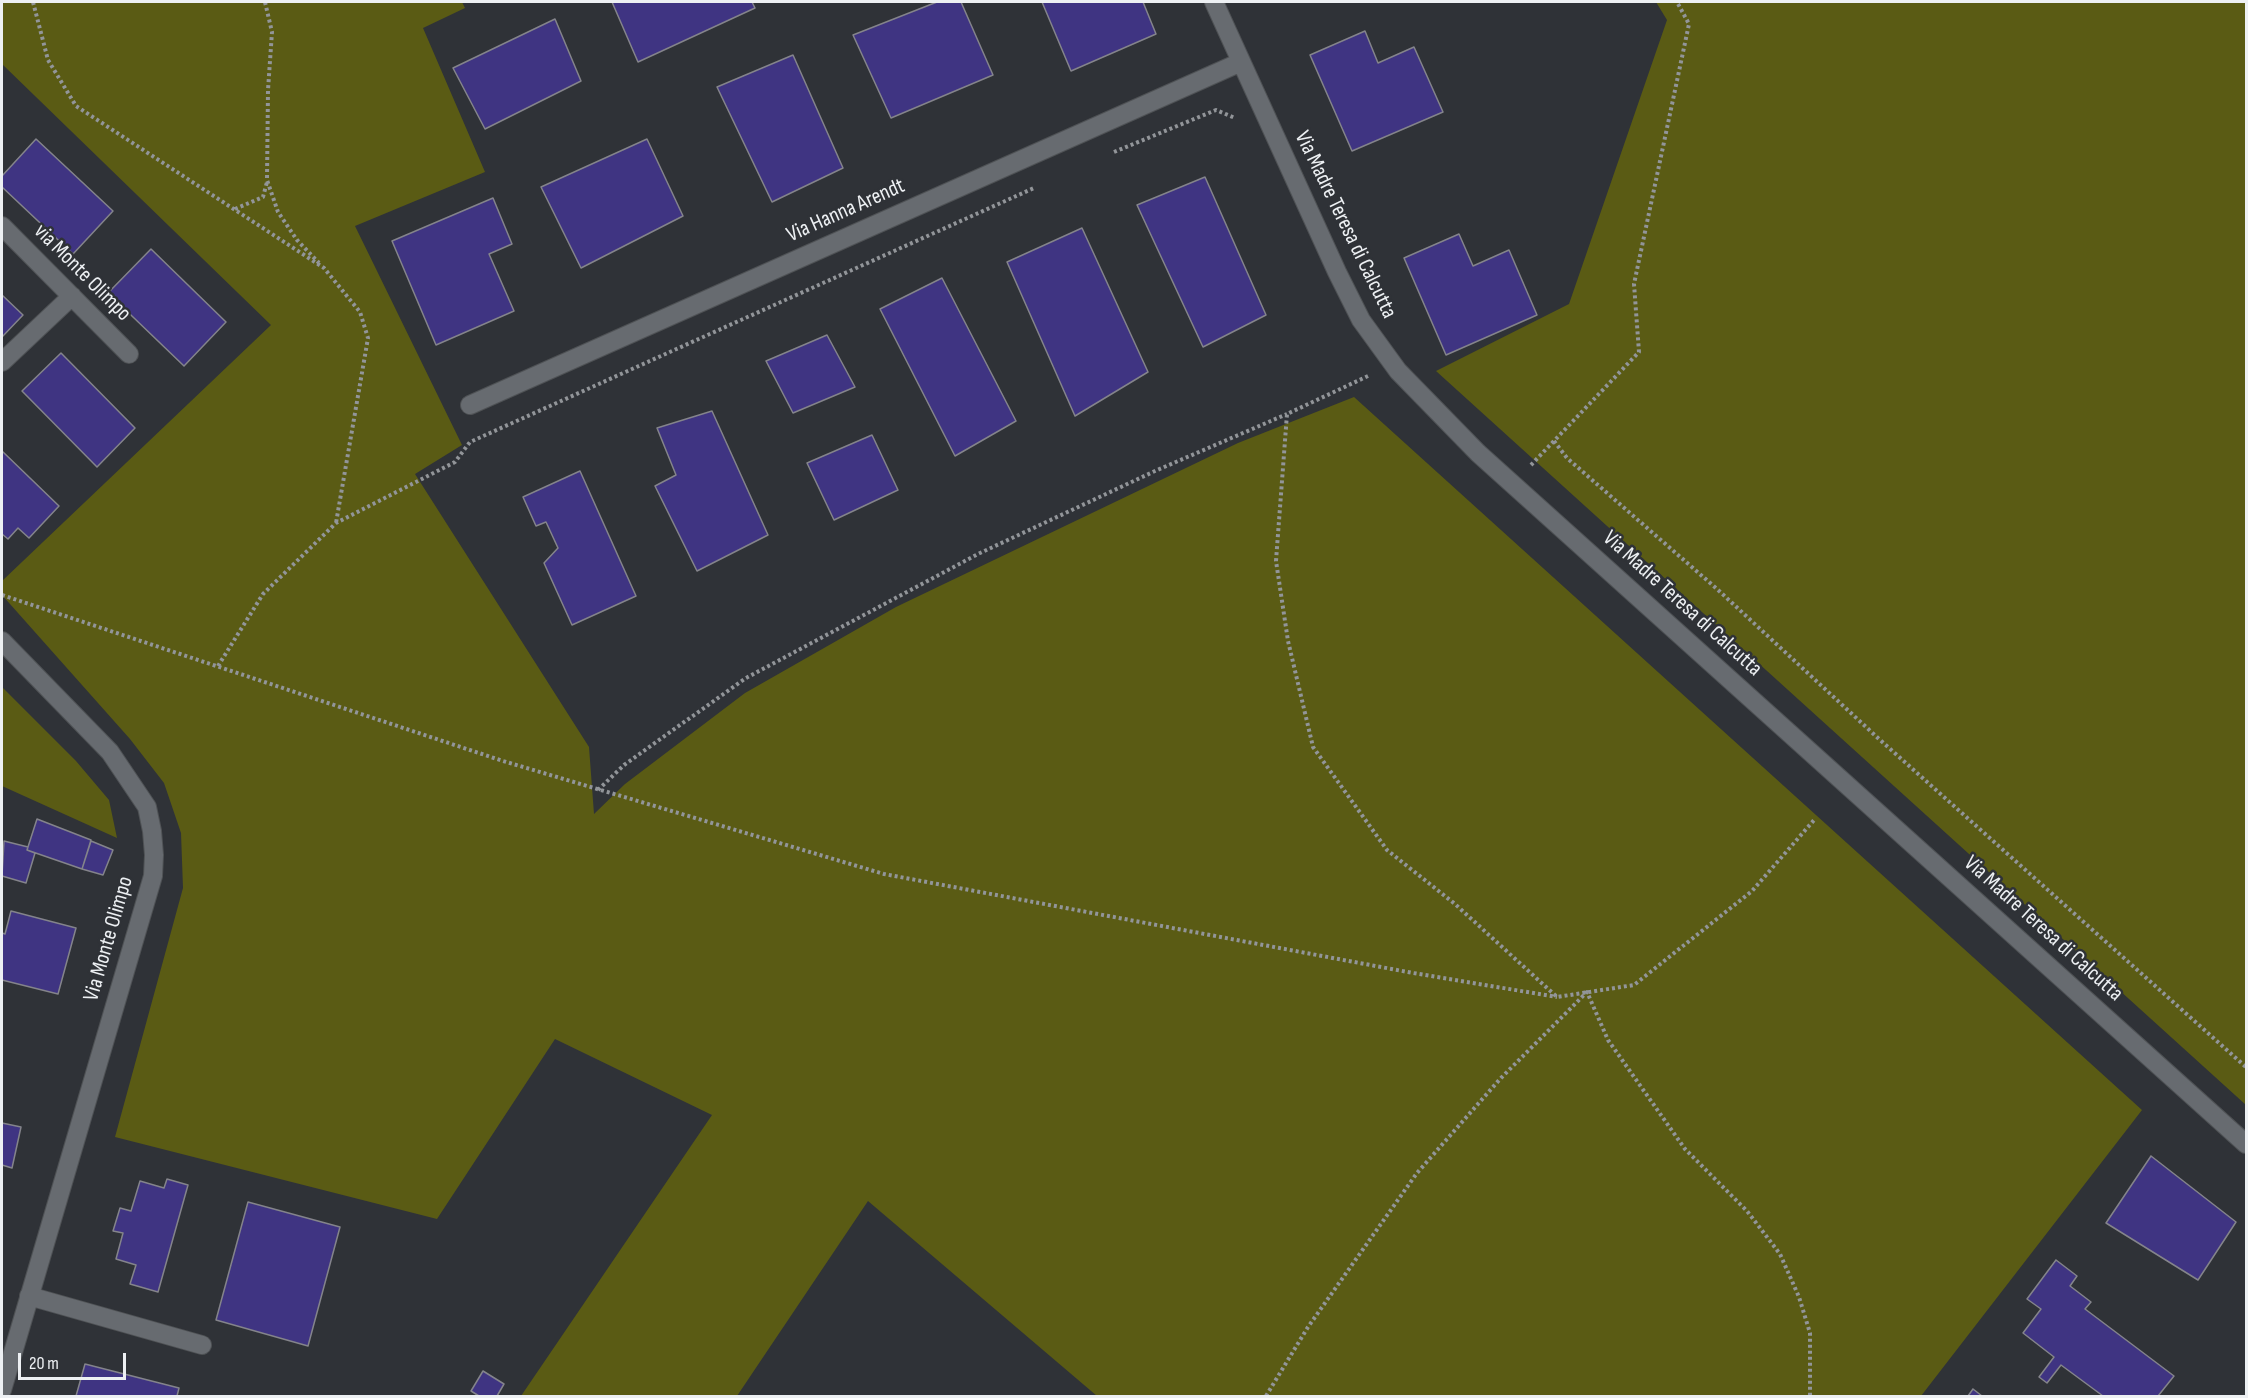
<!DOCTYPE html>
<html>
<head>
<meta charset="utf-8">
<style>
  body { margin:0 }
  #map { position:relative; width:2248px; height:1398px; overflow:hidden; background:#2f3237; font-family:"Sofia Sans Condensed",sans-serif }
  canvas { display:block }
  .frame { position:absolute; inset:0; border:3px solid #edf0f3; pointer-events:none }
  .scale { position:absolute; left:18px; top:1353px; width:108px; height:27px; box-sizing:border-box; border:3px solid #edf0f3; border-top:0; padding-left:8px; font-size:18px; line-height:21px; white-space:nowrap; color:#edf0f3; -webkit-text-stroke:4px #2f3237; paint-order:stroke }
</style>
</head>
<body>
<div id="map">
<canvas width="2248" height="1398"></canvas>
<div class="frame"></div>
<div class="scale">20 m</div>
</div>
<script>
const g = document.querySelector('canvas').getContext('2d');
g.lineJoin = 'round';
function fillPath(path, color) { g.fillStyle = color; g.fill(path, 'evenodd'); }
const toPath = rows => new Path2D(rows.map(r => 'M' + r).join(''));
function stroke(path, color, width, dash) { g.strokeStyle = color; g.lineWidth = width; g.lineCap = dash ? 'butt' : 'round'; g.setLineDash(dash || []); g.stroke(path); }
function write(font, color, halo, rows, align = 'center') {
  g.font = font + ' "Sofia Sans Condensed",sans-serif'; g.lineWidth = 5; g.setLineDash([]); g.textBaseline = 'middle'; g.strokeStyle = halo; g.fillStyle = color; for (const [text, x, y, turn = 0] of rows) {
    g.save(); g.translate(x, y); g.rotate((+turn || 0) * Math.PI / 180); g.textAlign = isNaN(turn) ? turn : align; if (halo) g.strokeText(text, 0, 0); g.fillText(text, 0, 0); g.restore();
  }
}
const green = toPath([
  [2,2,462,2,465,8,423,28,485,172,355,226,462,445,415,474,589,747,594,814,625,784,745,693,896,607,1238,443,1354,397,2142,1110,1921,1396,1097,1396,868,1201,737,1396,521,1396,712,1115,555,1039,437,1219,115,1137,183,888,181,833,164,783,130,739,2,595,2,581,271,325,2,64],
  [1656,2,2246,2,2246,1105,1436,371,1569,304,1667,20],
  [2,687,76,761,109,800,117,838,2,786]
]);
const building = toPath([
  [612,2,752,2,755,8,638,62,612,2],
  [937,2,961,2,993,75,891,118,853,35,937,2],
  [1042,2,1143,2,1156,34,1071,71,1042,2],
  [555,19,581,81,485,129,453,68,555,19],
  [1365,31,1378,63,1414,47,1443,112,1352,151,1310,55,1365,31],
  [793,55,843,168,772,202,717,87,793,55],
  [36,139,113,211,73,254,2,187,2,176,36,139],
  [647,139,683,216,581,268,541,187,647,139],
  [1205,177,1266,315,1203,347,1137,205,1205,177],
  [493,198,512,244,489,254,514,311,436,345,392,241,493,198],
  [1082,228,1148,372,1075,416,1007,262,1082,228],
  [1459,234,1473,266,1509,250,1537,315,1446,355,1404,258,1459,234],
  [151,249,226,322,184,366,108,293,151,249],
  [942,278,1016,421,955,456,880,309,942,278],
  [2,295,23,315,2,337,2,295],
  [827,335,855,387,793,413,766,361,827,335],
  [61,353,135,428,97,467,22,391,61,353],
  [712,411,768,535,697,571,655,486,676,475,657,428,712,411],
  [872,435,898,490,834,520,807,463,872,435],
  [2,451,59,506,29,538,18,528,8,539,2,534,2,451],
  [580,471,636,596,572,625,544,563,558,548,546,522,536,526,523,497,580,471],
  [37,819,91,840,82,869,27,850,37,819],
  [4,841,28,847,27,850,35,853,26,883,2,876,4,841],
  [91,841,113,850,103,875,82,869,91,841],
  [11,911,76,928,58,994,2,980,2,933,5,934,11,911],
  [2,1123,21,1127,12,1168,2,1165,2,1123],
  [2151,1156,2236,1222,2198,1280,2106,1223,2151,1156],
  [167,1179,188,1185,158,1292,130,1284,136,1265,116,1259,123,1233,113,1231,120,1208,131,1211,140,1181,164,1188,167,1179],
  [248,1202,340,1227,308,1346,216,1320,248,1202],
  [2056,1260,2077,1276,2070,1286,2091,1302,2085,1309,2174,1376,2158,1396,2103,1396,2061,1365,2047,1383,2039,1377,2054,1357,2023,1333,2041,1309,2027,1299,2056,1260],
  [85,1364,179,1388,177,1396,76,1396,85,1364],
  [483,1371,504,1384,497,1396,479,1396,471,1391,483,1371],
  [1973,1389,1982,1396,1968,1396,1973,1389]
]);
const path = toPath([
  [33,2,48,60,76,106,324,268,360,312,368,338,336,523],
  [265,2,272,32,268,90,267,180,278,212,297,240,319,263],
  [1114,152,1216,110,1235,118],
  [235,209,263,197,267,182],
  [1368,376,1287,414,1276,561,1288,641,1313,747,1387,850,1455,904,1557,997,1634,985,1752,891,1815,819],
  [1554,441,1567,458,1717,589,1879,739,2246,1067],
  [1531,465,1639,352,1634,284,1689,24,1677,2],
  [2,595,503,761,884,874,1413,973,1557,997],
  [218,666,263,594,336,523,455,462,470,442,1034,188],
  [598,790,624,765,746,678,978,554,1155,471,1287,414],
  [1266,1396,1308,1327,1417,1173,1501,1078,1587,992,1608,1040,1685,1149,1747,1211,1780,1254,1799,1297,1810,1333,1810,1396]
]);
const minor = toPath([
  [1214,2,1337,272,1361,320,1398,371,1478,453,2246,1144],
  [2,226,129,354],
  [2,362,72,296],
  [470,405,1241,62],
  [2,641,110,752,147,807,152,831,154,855,153,876,2,1390],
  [29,1296,202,1345]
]);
const streetNames = [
  ["Via Hanna Arendt",846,211,-24],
  ["Via Madre Teresa di Calcutta",1345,225,64],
  ["via Monte Olimpo",82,273,45],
  ["Via Madre Teresa di Calcutta",1682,604,42],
  ["Via Madre Teresa di Calcutta",2043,929,42],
  ["Via Monte Olimpo",109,939,-74]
];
fillPath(green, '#5a5b14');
fillPath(building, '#3f3482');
stroke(building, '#84848b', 1.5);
stroke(minor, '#4f5255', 20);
stroke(path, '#929599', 4, [3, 3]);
stroke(minor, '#676b70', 18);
write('22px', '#edf0f3', '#2f3237', streetNames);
</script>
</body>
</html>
